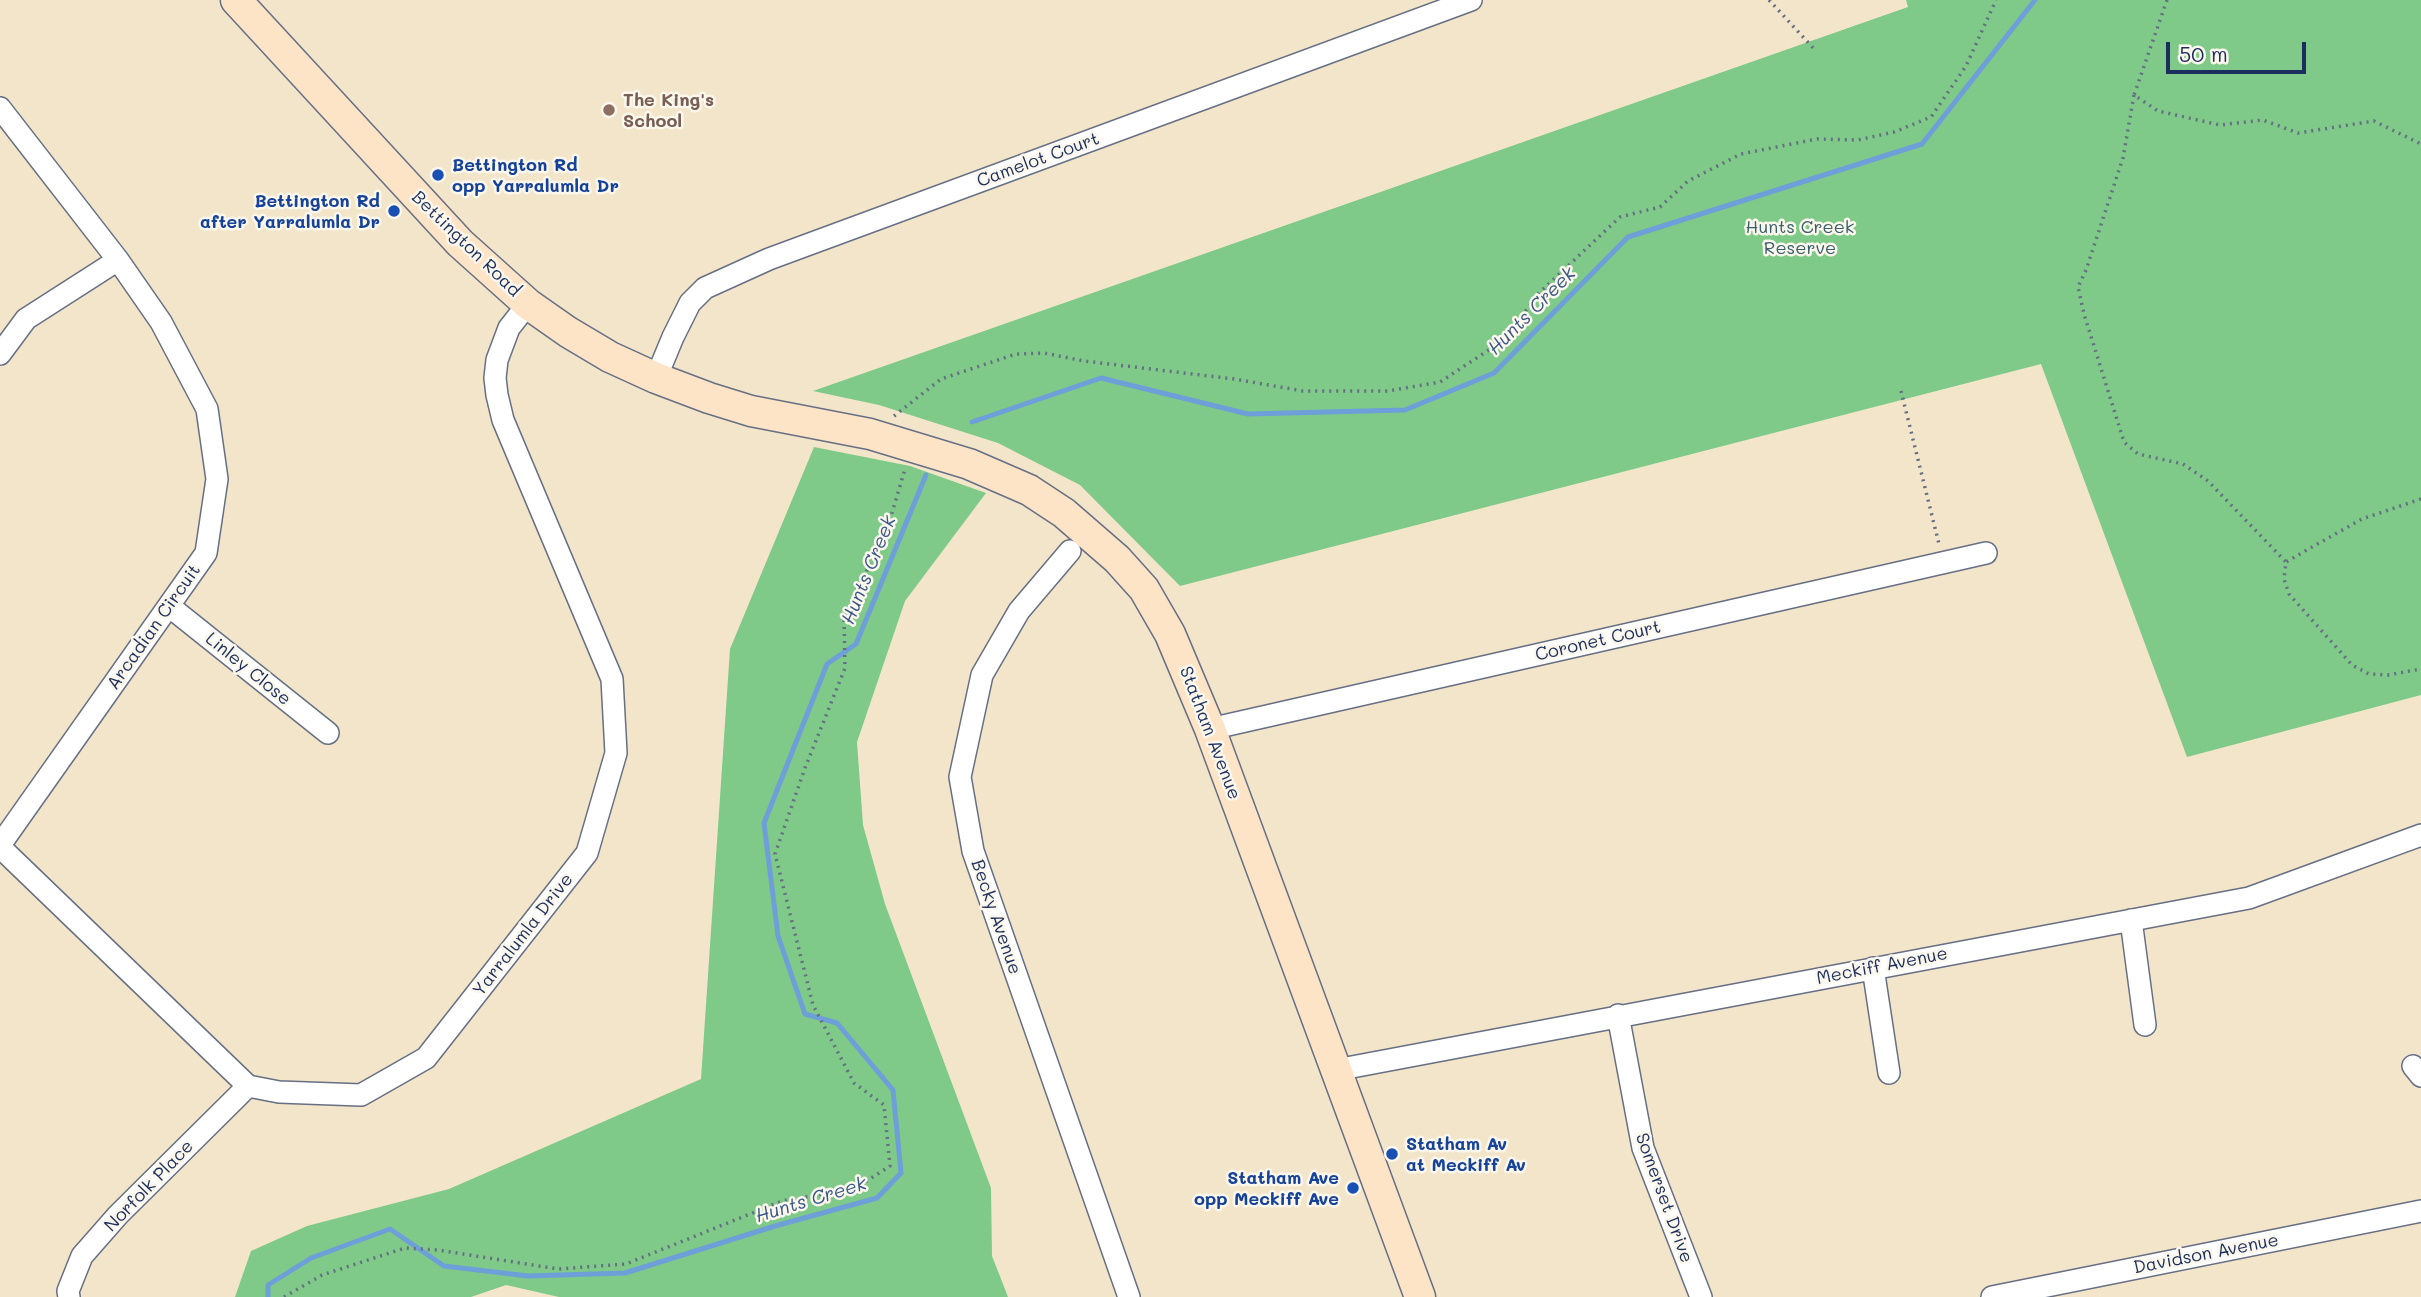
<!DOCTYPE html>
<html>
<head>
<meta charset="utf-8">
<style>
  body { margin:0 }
  #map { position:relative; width:2421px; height:1297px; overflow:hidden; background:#f2e5ca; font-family:Mali,sans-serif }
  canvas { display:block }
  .scale { position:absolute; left:2166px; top:42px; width:140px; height:32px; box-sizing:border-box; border:4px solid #1b2f5e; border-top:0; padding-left:9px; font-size:21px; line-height:24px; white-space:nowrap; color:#1b2f5e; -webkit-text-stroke:5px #fbf7ec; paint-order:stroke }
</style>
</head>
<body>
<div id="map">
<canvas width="2421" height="1297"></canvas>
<div class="scale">50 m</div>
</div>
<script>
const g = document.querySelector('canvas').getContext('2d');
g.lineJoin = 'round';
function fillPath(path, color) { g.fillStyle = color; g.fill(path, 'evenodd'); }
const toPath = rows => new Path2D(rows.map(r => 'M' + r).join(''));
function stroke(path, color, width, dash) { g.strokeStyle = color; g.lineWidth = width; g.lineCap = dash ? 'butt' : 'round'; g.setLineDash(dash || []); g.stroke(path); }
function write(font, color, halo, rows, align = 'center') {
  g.font = font + ' Mali,sans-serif'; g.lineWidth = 5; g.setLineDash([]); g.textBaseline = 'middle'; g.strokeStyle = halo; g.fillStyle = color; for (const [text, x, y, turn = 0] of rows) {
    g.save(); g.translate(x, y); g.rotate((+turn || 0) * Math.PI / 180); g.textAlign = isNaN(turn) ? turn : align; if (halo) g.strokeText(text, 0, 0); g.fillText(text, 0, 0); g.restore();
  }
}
const green = toPath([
  [1906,0,2421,0,2421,695,2187,757,2041,364,1180,586,1080,485,998,443,879,405,813,391,1908,7],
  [814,447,910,466,986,493,905,601,857,742,863,825,885,904,991,1188,992,1256,1008,1297,559,1297,506,1285,471,1297,235,1297,251,1251,307,1226,449,1189,701,1079,730,649]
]);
const stream = toPath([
  [972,422,1101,378,1248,414,1405,410,1494,373,1628,237,1922,144,2035,0],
  [268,1297,268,1285,311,1258,390,1229,444,1266,528,1276,625,1273,775,1226,877,1198,901,1173,893,1090,837,1023,805,1014,778,936,764,823,827,664,856,644,926,475]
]);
const path = toPath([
  [1769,0,1816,51],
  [2167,0,2134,95,2158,111,2220,125,2263,120,2298,133,2374,121,2421,144],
  [2134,95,2123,158,2086,270,2078,287,2084,314,2124,442,2138,454,2183,464,2208,481,2286,562],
  [1901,391,1939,544],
  [894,416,941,379,1016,354,1044,353,1084,361,1234,379,1303,391,1388,391,1440,382,1504,340,1539,293,1620,217,1660,207,1688,181,1741,154,1817,139,1858,140,1894,132,1931,117,1966,66,1996,0],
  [2421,499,2362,519,2305,551,2286,562,2284,579,2289,594,2352,665,2369,674,2388,675,2421,669],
  [284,1297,322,1275,405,1248,438,1250,558,1269,626,1264,782,1201,854,1189,890,1166,884,1105,854,1083,813,1005,775,854,805,768,845,668,844,616,887,530,905,469]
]);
const minor = toPath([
  [0,108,118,260,161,322,207,409,217,479,206,553,0,845],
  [0,354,26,319,118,260],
  [656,378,673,337,690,303,705,288,769,259,1471,0],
  [1070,551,1019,611,982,675,960,777,973,851,1129,1297],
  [169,606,328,733],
  [1210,729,1986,553],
  [0,847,248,1086,279,1092,361,1095,426,1058,587,853,616,753,612,679,503,420,497,395,495,378,497,360,509,328,528,304],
  [2131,920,2145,1025],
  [1873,968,1889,1073],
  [1618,1015,1643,1148,1701,1297],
  [2413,1066,2421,1076],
  [1336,1070,2249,898,2421,835],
  [69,1297,68,1291,82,1256,118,1215,248,1086],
  [1992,1297,2421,1211]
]);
const secondary = toPath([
  [236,0,460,243,528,304,568,332,610,357,656,378,709,398,751,411,870,434,969,464,1029,490,1064,513,1117,559,1144,589,1170,634,1210,729,1420,1297]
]);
const markers = [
  [609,110,7,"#8d6e63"],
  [438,175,7,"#1a4fb4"],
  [394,211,7,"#1a4fb4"],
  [1392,1154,7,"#1a4fb4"],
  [1353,1188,7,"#1a4fb4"]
];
const educationNames = [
  ["The King's",623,100],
  ["School",623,121]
];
const streetNames = [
  ["Camelot Court",1038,160,-20],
  ["Bettington Road",466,244,44],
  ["Arcadian Circuit",154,627,-55],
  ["Coronet Court",1598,641,-13],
  ["Linley Close",248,669,39],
  ["Statham Avenue",1210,733,69],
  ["Becky Avenue",996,917,71],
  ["Yarralumla Drive",523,935,-52],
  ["Meckiff Avenue",1882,966,-11],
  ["Norfolk Place",149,1186,-46],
  ["Somerset Drive",1664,1198,70],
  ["Davidson Avenue",2206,1254,-11]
];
const transitNames = [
  ["Bettington Rd",452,165],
  ["opp Yarralumla Dr",452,186],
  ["Bettington Rd",380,201,"right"],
  ["after Yarralumla Dr",380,222,"right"],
  ["Statham Av",1406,1144],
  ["at Meckiff Av",1406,1165],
  ["Statham Ave",1339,1178,"right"],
  ["opp Meckiff Ave",1339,1199,"right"]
];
const parkNames = [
  ["Hunts Creek",1800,227],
  ["Reserve",1800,248]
];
const waterNames = [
  ["Hunts Creek",1532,311,-45],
  ["Hunts Creek",869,570,-68],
  ["Hunts Creek",811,1200,-17]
];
fillPath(green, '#7fca88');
stroke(stream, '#6f9fd9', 5);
stroke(minor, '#666f84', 24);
stroke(secondary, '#666f84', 33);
stroke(path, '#666f84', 3.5, [2, 5]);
stroke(minor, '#fff', 21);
stroke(secondary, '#fee4c6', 30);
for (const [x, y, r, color] of markers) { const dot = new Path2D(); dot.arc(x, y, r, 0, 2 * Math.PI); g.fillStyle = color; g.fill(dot); stroke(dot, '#fbf7ec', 2.5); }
write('bold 18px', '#785e54', '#fbf7ec', educationNames, 'left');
write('18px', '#1b2f5e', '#fbf7ec', streetNames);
write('bold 18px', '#164399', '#fbf7ec', transitNames, 'left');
write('18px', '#395e6b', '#fbf7ec', parkNames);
write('italic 19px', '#385689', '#fbf7ec', waterNames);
</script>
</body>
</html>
